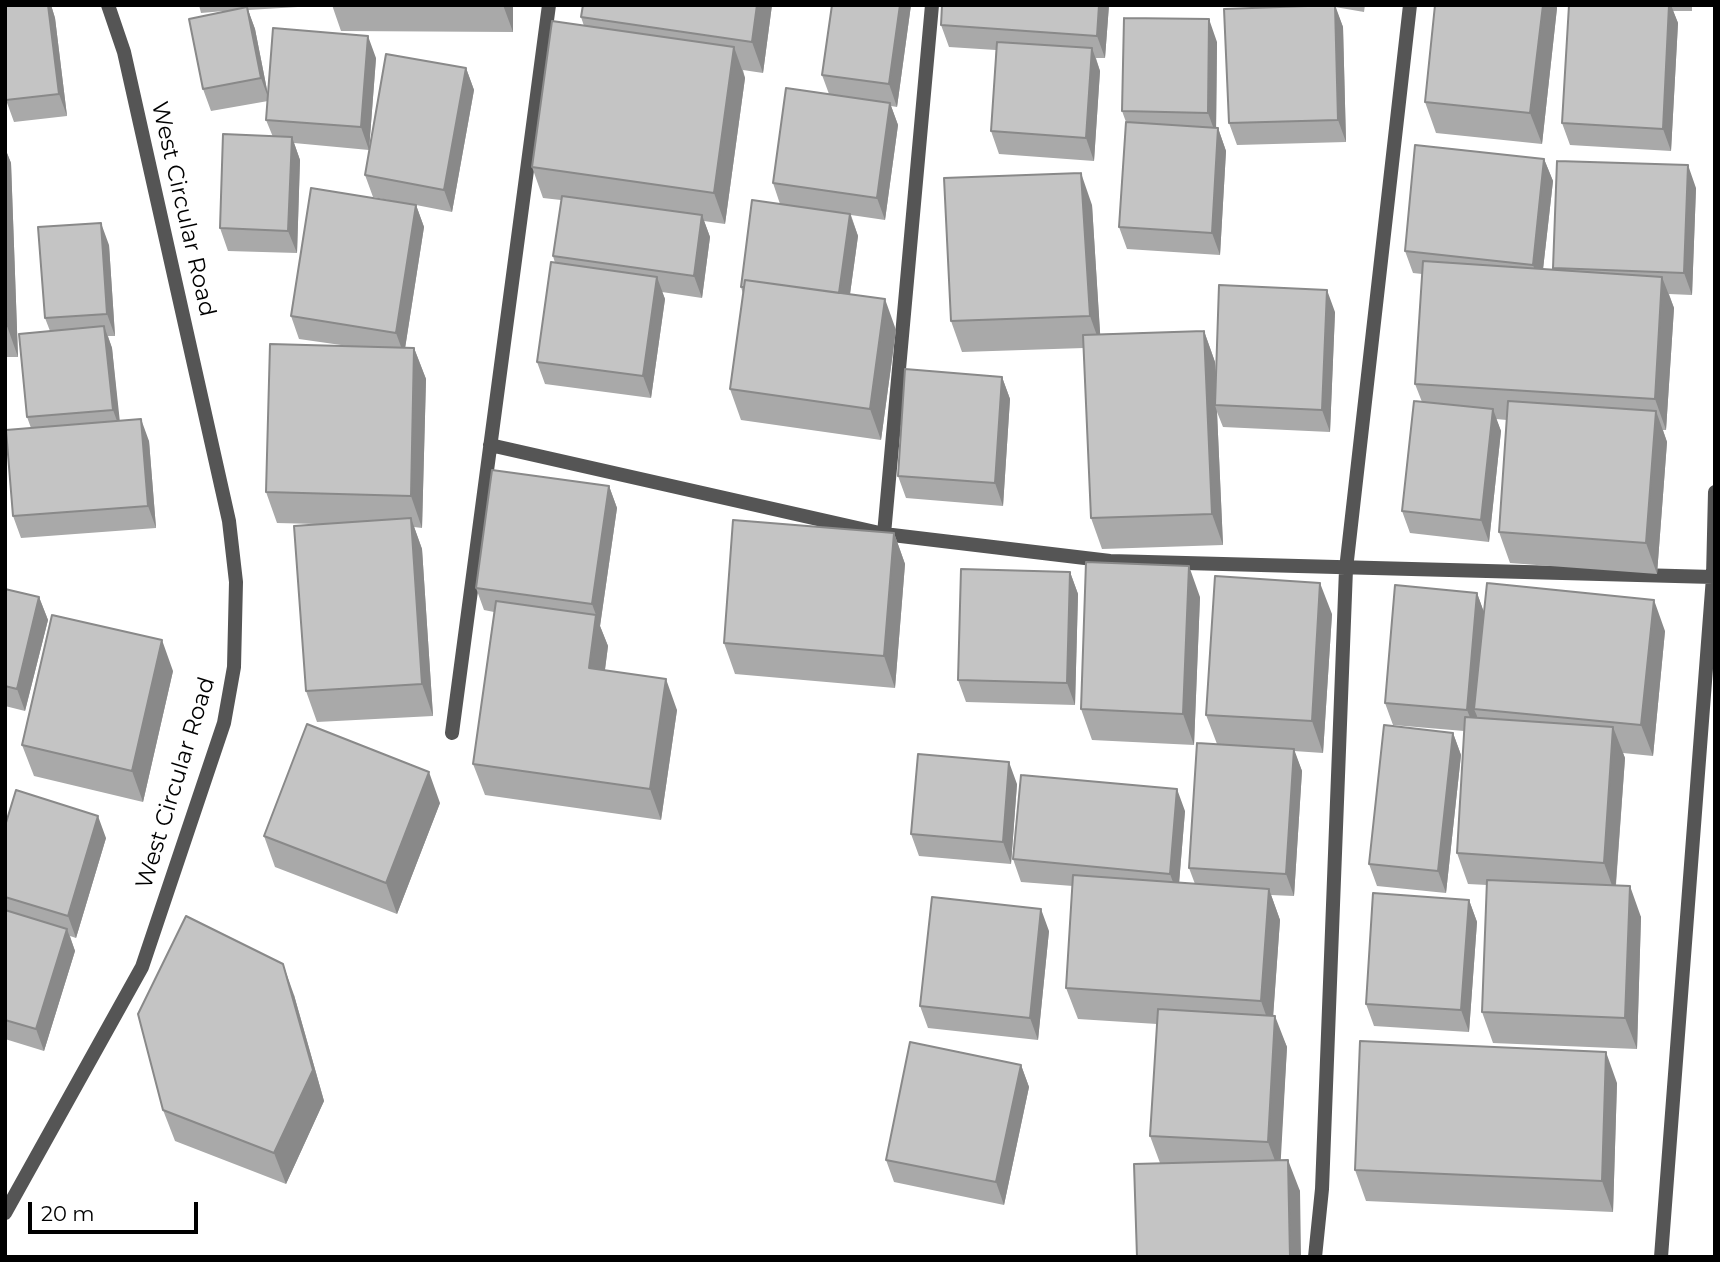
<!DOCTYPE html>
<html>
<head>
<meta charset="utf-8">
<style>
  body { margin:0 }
  #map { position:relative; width:1720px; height:1262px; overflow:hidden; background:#fff; font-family:Montserrat,sans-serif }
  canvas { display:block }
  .frame { position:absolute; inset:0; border:7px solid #000; pointer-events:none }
  .scale { position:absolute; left:28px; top:1202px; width:170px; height:32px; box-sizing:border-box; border:4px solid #000; border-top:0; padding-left:9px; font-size:21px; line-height:24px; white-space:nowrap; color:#000; -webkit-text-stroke:5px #fff; paint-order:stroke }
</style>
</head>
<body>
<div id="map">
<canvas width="1720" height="1262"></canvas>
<div class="frame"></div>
<div class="scale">20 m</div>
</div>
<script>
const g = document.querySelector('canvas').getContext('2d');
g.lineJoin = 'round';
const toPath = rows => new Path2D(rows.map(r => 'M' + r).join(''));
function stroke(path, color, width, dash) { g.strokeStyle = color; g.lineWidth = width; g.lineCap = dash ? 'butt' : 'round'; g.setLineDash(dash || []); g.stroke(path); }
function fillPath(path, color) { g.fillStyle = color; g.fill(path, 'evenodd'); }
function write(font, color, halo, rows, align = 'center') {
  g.font = font + ' Montserrat,sans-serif'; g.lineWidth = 7; g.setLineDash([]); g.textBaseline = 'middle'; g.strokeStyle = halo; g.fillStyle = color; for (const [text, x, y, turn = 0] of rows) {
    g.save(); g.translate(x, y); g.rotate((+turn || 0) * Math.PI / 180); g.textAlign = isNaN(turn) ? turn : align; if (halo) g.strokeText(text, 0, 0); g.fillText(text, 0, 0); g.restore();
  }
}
const minor = toPath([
  [490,445,884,534,1110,561,1713,577],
  [884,534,932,5],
  [452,733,549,5],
  [1315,1257,1322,1189,1346,569,1410,5],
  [1661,1257,1713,577,1715,492]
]);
const tertiary = toPath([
  [5,1213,142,967,224,723,234,667,236,582,229,521,124,52,108,5]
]);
const wall = toPath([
  [5,5,51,5,55,18,67,116,14,122,6,100],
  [199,5,331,5,248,10,255,29,268,95,376,58,369,150,294,143,300,160,297,253,228,251,220,228,273,137,266,120,268,101,211,111,203,89,224,11,201,13],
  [332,5,513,5,513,32,341,31],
  [583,5,772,5,763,73,743,70,745,78,725,224,704,221,710,237,702,298,662,292,665,299,651,398,545,384,537,362,555,263,553,256,561,200,543,198,532,167,584,26,581,17],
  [832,5,911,5,897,107,891,106,898,125,885,220,851,215,858,236,850,294,896,330,881,440,741,420,730,389,743,294,741,287,780,204,773,183,829,94,822,75],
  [1109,5,1105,58,1096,58,1100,71,1094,161,999,154,991,131,996,50,949,47,941,25],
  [1327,5,1365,5,1364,12,1335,7,1343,27,1346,142,1237,145,1229,123],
  [1435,5,1556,5,1557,8,1542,144,1436,133,1425,102],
  [1569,5,1692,5,1692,11,1673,11,1678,23,1671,151,1570,145,1562,123],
  [1217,42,1216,128,1218,128,1226,151,1220,255,1127,249,1119,227,1126,122,1122,111],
  [466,68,474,90,452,212,416,205,424,227,405,348,414,348,426,379,422,528,414,527,422,549,433,716,317,722,306,691,316,524,277,523,266,492,348,346,299,339,291,316,398,202,373,197,365,175],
  [5,148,11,163,18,357,5,357],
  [1544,159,1553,181,1543,269,1554,270,1553,268,1696,188,1692,295,1669,294,1674,308,1666,430,1663,430,1667,442,1657,574,1510,563,1499,532,1507,420,1496,419,1501,431,1489,542,1410,533,1402,511,1422,402,1415,384,1422,274,1413,273,1405,251],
  [1092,205,1100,334,1204,331,1215,362,1216,375,1335,312,1330,432,1223,427,1217,412,1223,545,1102,549,1091,518,1084,348,962,352,951,321],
  [109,245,115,336,108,336,112,348,119,421,149,441,156,528,21,538,13,516,31,428,27,417,50,331,45,318],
  [1002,377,1010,399,1003,506,906,498,898,476],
  [609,486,617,508,600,626,608,646,605,670,677,710,661,820,485,795,473,764,494,612,484,610,476,588],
  [894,533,905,564,895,688,735,674,724,643],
  [1070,572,1078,594,1075,705,966,702,958,680],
  [5,589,39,597,48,620,25,711,5,706],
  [1477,593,1484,613,1665,631,1653,756,1623,753,1625,758,1616,885,1641,917,1637,1049,1493,1043,1482,1012,1487,885,1468,884,1457,853,1464,731,1393,725,1385,703],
  [1200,597,1194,745,1092,740,1081,709],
  [1332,614,1323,753,1294,751,1302,771,1294,896,1271,895,1280,920,1273,1016,1287,1047,1280,1160,1300,1191,1160,1163,1150,1136,1157,1024,1078,1019,1066,988,1073,886,1021,882,1013,859,1185,811,1179,883,1195,884,1189,868,1217,744,1206,715],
  [173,671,143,802,34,776,22,745],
  [1453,733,1461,755,1446,893,1377,886,1369,864],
  [1017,784,1011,864,919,856,911,834],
  [440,803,397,914,275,867,264,836],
  [5,826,106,838,76,938,70,936,75,951,44,1051,5,1039],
  [1469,900,1477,922,1469,1032,1374,1026,1366,1004],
  [1049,931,1038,1040,928,1028,920,1006],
  [294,995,324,1101,286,1184,175,1141,163,1110],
  [1021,1065,1029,1087,1004,1205,894,1182,886,1160],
  [1617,1083,1613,1212,1366,1201,1355,1170]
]);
const shadedWall = toPath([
  [48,5,51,5,55,18,67,116,59,94],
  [503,5,513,5,513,32],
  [757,5,772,5,763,73,752,42],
  [900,5,911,5,897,107,889,84],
  [1099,5,1109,5,1105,58,1097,36],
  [1335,5,1343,27,1346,142,1338,120],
  [1543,5,1556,5,1557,8,1542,144,1530,113],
  [1669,5,1671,5,1678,23,1671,151,1663,129],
  [247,7,255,29,269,100,261,78],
  [1209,19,1217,42,1216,135,1208,113],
  [368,36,376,58,369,150,361,127],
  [734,47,745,78,725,224,714,193],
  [1092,48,1100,71,1094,161,1086,138],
  [466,68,474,90,452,212,444,190],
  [890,103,898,125,885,220,877,198],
  [1218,128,1226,151,1220,255,1212,233],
  [292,137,300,160,297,253,288,231],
  [5,148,11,163,18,357,7,326,5,290],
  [1544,159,1553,181,1541,287,1533,265],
  [1688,165,1696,188,1692,295,1684,273],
  [1081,173,1092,205,1101,347,1090,316],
  [416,205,424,227,404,355,396,333],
  [850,214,858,236,846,323,838,301],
  [702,215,710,237,702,298,694,276],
  [101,223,109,245,115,336,107,314],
  [657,277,665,299,651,398,643,376],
  [1662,277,1674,308,1666,430,1655,399],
  [1327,290,1335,312,1330,432,1322,410],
  [885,299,896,330,881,440,870,409],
  [104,326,112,348,121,432,113,410],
  [1204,331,1215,362,1217,405,1215,405,1217,412,1223,545,1212,514],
  [414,348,426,379,422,528,411,496],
  [1002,377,1010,399,1003,506,995,483],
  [1493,409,1501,431,1489,542,1481,520],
  [1656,411,1667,442,1657,574,1646,543],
  [141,419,149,441,156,528,148,506],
  [609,486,617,508,600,626,608,646,601,699,589,668,596,615,592,604],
  [411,518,422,549,433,716,422,684],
  [894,533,905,564,895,688,884,656],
  [1189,566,1200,597,1194,745,1183,714],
  [1070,572,1078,594,1075,705,1067,683],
  [1320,583,1332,614,1323,753,1312,721],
  [1477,593,1485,615,1474,709,1477,716,1476,732,1467,710],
  [39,597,48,620,25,711,17,689],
  [1654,600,1665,631,1653,756,1641,725],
  [162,640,173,671,143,802,132,771],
  [666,679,677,710,661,820,650,789],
  [1613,727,1625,758,1615,894,1604,863],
  [1453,733,1461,755,1446,893,1438,871],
  [1294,749,1302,771,1294,896,1286,874],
  [1009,762,1017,784,1011,864,1003,842],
  [429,772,440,803,397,914,386,883],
  [1177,789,1185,811,1178,896,1170,874],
  [98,816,106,838,76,938,68,916],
  [1630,886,1641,917,1637,1049,1625,1018],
  [1269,889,1280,920,1272,1032,1261,1001],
  [1469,900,1477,922,1469,1032,1461,1010],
  [1041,909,1049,931,1038,1040,1030,1018],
  [67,929,75,951,44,1051,36,1029],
  [283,964,294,995,324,1101,286,1184,274,1153],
  [1275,1016,1287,1047,1280,1174,1268,1142],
  [1606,1052,1617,1083,1613,1212,1602,1181],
  [1021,1065,1029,1087,1004,1205,996,1182],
  [1288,1160,1300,1191,1301,1257,1290,1257]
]);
const building = toPath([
  [5,5,48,5,59,94,6,100,5,5],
  [583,5,757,5,752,42,581,17,583,5],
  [832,5,900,5,889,84,822,75,832,5],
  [942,5,1099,5,1097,36,941,25,942,5],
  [1335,5,1338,120,1229,123,1224,9,1335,5],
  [1435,5,1543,5,1530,113,1425,102,1435,5],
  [1569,5,1669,5,1663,129,1562,123,1569,5],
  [247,7,261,78,203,89,189,19,247,7],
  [1124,18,1209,19,1208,113,1122,111,1124,18],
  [552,21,734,47,714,193,532,167,552,21],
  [273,28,368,36,361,127,266,120,273,28],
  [997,42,1092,48,1086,138,991,131,997,42],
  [386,54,466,68,444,190,365,175,386,54],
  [786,88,890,103,877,198,773,183,786,88],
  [1126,122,1218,128,1212,233,1119,227,1126,122],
  [223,134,292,137,288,231,220,228,223,134],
  [1415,145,1544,159,1533,265,1405,251,1415,145],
  [1557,161,1688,165,1684,273,1553,268,1557,161],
  [1081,173,1090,316,951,321,944,178,1081,173],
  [311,188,416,205,396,333,291,316,311,188],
  [562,196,702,215,694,276,553,256,562,196],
  [752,200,850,214,839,293,745,280,744,287,741,287,752,200],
  [101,223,107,314,45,318,38,227,101,223],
  [1423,261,1662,277,1655,399,1415,384,1423,261],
  [551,262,657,277,643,376,537,362,551,262],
  [745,280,885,299,870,409,730,389,745,280],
  [1219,285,1327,290,1322,410,1215,405,1219,285],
  [5,290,7,326,5,326,5,290],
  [104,326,113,410,27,417,19,334,104,326],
  [1204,331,1212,514,1091,518,1083,335,1204,331],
  [270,344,414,348,411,496,266,492,270,344],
  [905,369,1002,377,995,483,898,476,905,369],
  [1414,401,1493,409,1481,520,1402,511,1414,401],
  [1508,401,1656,411,1646,543,1499,532,1508,401],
  [141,419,148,506,13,516,6,430,141,419],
  [492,470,609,486,592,604,476,588,492,470],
  [411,518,422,684,306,691,294,526,411,518],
  [733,520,894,533,884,656,724,643,733,520],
  [1086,562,1189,566,1183,714,1081,709,1086,562],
  [961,569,1070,572,1067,683,958,680,961,569],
  [1215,576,1320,583,1312,721,1206,715,1215,576],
  [1487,583,1654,600,1641,725,1474,709,1487,583],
  [1395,585,1477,593,1467,710,1385,703,1395,585],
  [5,589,39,597,17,689,5,686,5,589],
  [496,601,596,615,589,668,666,679,650,789,473,764,496,601],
  [52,615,162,640,132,771,22,745,52,615],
  [1465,717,1613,727,1604,863,1457,853,1465,717],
  [307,724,429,772,386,883,264,836,307,724],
  [1384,725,1453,733,1438,871,1369,864,1384,725],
  [1197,743,1294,749,1286,874,1189,868,1197,743],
  [918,754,1009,762,1003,842,911,834,918,754],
  [1021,775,1177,789,1170,874,1013,859,1021,775],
  [16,790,98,816,68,916,5,897,5,826,16,790],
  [1073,875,1269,889,1261,1001,1066,988,1073,875],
  [1487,880,1630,886,1625,1018,1482,1012,1487,880],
  [1373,893,1469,900,1461,1010,1366,1004,1373,893],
  [932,897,1041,909,1030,1018,920,1006,932,897],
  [5,910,67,929,36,1029,5,1020,5,910],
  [186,916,283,964,313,1070,274,1153,163,1110,138,1014,186,916],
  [1158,1009,1275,1016,1268,1142,1150,1136,1158,1009],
  [1360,1041,1606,1052,1602,1181,1355,1170,1360,1041],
  [910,1042,1021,1065,996,1182,886,1160,910,1042],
  [1288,1160,1290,1257,1137,1257,1134,1164,1288,1160]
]);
const streetNames = [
  ["West Circular Road",183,209,77],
  ["West Circular Road",176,783,-73]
];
stroke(minor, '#555', 14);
stroke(tertiary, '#555', 14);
fillPath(wall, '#a9a9a9');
fillPath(shadedWall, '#898989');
fillPath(building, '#c4c4c4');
stroke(building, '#898989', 2);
write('23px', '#000', '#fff', streetNames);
</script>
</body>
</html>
